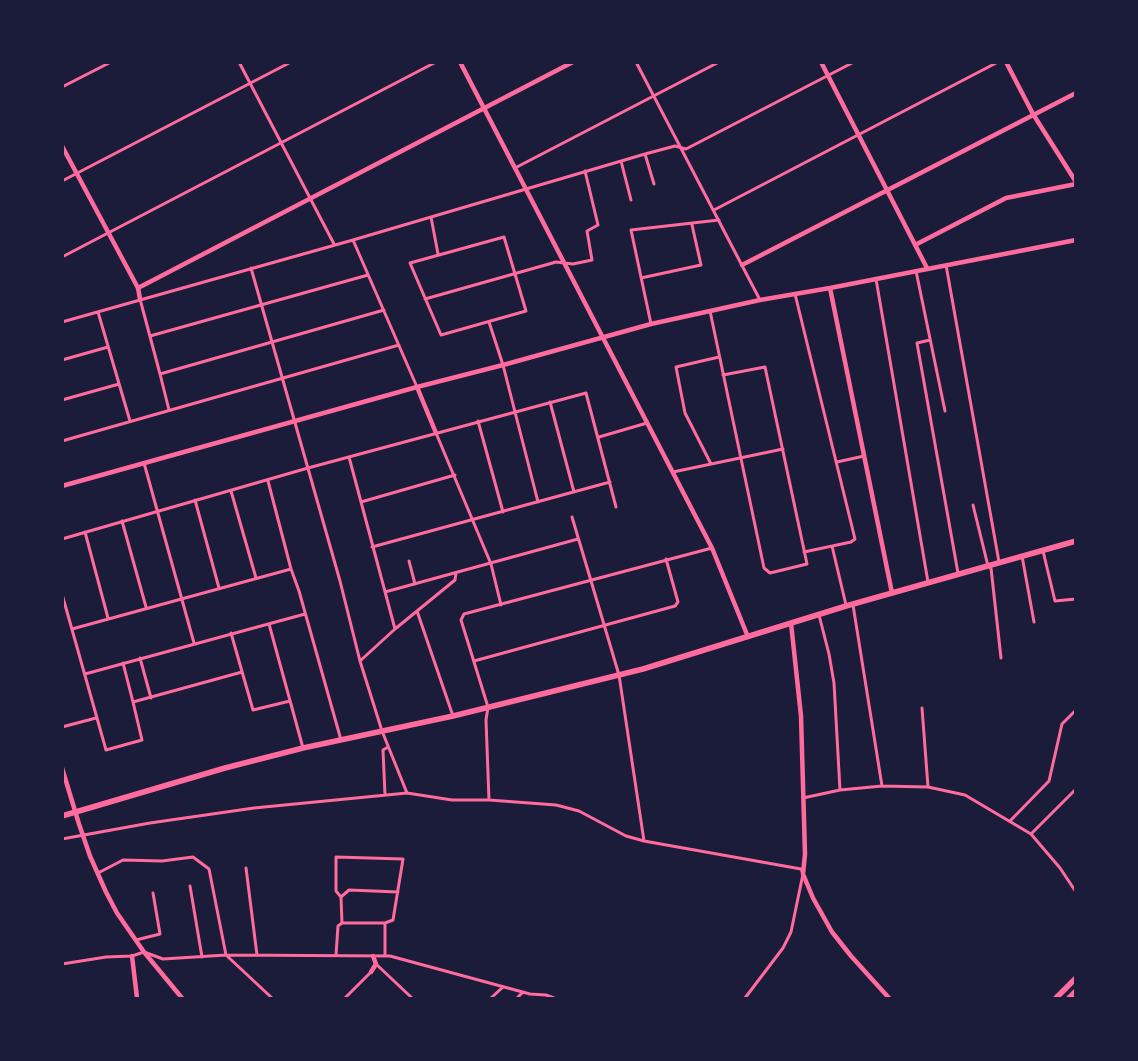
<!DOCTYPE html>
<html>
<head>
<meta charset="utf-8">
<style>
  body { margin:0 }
  #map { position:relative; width:1138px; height:1061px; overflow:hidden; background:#1b1b3a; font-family:"Open Sans",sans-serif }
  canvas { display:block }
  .frame { position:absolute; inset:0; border:64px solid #1b1b3a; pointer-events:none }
</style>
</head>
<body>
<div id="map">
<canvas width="1138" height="1061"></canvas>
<div class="frame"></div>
</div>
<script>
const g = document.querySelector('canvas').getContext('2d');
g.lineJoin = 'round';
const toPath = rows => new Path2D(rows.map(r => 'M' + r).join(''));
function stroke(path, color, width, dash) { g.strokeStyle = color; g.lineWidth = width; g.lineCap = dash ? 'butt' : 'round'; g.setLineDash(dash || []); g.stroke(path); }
const minor = toPath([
  [239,62,334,244],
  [636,62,760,300],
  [62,87,111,62],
  [645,154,654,184],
  [621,161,631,200],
  [515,168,719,62],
  [62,181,291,62],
  [714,210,998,62],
  [431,217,438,254],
  [504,237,526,311,441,335,410,263,504,237],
  [353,240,417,387],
  [62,257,436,62],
  [946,265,999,562],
  [251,268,340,581,360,661,382,731,407,793],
  [916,271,945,411],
  [641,278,701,265,692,225],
  [876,279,928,582],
  [795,294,855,539,851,542,804,552],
  [140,299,160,374,384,310],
  [425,299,556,262,573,264,592,260,587,231,598,225,585,171],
  [710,311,764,568,770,573,807,564,765,367,723,375],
  [98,312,130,421],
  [62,322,353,240,645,154,675,146,686,149,854,62],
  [489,322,503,365,538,502],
  [651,324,631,230,719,220],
  [150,336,368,275],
  [930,340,917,343,958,573],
  [62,360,108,347],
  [160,374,169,410],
  [62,400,119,384],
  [550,402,574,492],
  [478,421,503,512],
  [436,433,491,564,501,605],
  [599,437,647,423],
  [62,441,399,345],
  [349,457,395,629],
  [837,462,864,456],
  [144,463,194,643],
  [711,464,685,413,676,367,719,357],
  [673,472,783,449],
  [268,481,291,569,299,591,341,740],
  [231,491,256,578],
  [195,500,219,588],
  [361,502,455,475],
  [973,505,988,566,991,568,1001,658],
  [572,517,619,675,644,841],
  [122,521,146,607],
  [85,532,108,618],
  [62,539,308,468,586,393,616,507],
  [832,546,846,605],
  [372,547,610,482],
  [1043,551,1055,601,1076,599],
  [1022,556,1034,622],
  [409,561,415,584],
  [385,592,578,539],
  [62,594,106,750,142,740,133,702],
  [853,605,882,786],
  [417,611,453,716],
  [819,615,829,654,834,683,840,790],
  [269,624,303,748],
  [72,629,291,569],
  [231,633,253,710,290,701],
  [140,658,151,698],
  [360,661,395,629,455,580,456,573],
  [474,661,675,606,678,602,666,559],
  [123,663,133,702,242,672],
  [85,674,305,614],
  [922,708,928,787],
  [62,727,96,718],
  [385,795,383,750,388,747],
  [803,798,840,790,882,786,928,787,965,795,1031,834,1060,868,1076,892],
  [489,800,486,720,488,707,461,620,464,614,712,548],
  [1010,821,1049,781,1062,724,1076,710],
  [1031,834,1076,789],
  [62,839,150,823,254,808,407,793,452,800,489,800,556,805,579,811,626,836,644,841,801,869,803,874,791,932,783,948,745,998],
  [246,868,257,955],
  [98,873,123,860,162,861,193,857,209,869,226,955,272,998],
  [190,886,202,957],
  [341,897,349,890,398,892],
  [385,923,393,920,403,859,336,857,336,891,341,897,342,923,385,923,385,956],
  [136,940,160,934,153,893],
  [336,955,338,926,342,923],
  [62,964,106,957,132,956,144,952,163,959,226,955,390,956,530,994,546,995,554,998],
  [376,964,412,998],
  [345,998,371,972],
  [491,998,503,987],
  [517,998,523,992]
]);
const tertiary = toPath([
  [460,62,712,548,748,637],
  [821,62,927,268],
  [1006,62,1033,114,1076,182],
  [62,146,138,288,140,299],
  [915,245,1006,198,1076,184],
  [742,265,1076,93],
  [138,288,573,62],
  [830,288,892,593],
  [417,387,436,433],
  [62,486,417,387,503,365,651,324,760,300,830,288,1076,240],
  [791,623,801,716,805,854,803,874,813,898,832,932,851,956,889,998],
  [62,768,79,824,90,856,106,892,117,913,144,952,182,998],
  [132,956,137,998],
  [371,972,376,964,373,956]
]);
const trunk = toPath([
  [62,816,225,768,303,748,453,716,643,669,846,606,1076,541],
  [1056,998,1076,978],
  [1069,998,1076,991]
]);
stroke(minor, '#ff6b9d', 3);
stroke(tertiary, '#ff6b9d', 4.5);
stroke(trunk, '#ff6b9d', 5.5);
</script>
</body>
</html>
